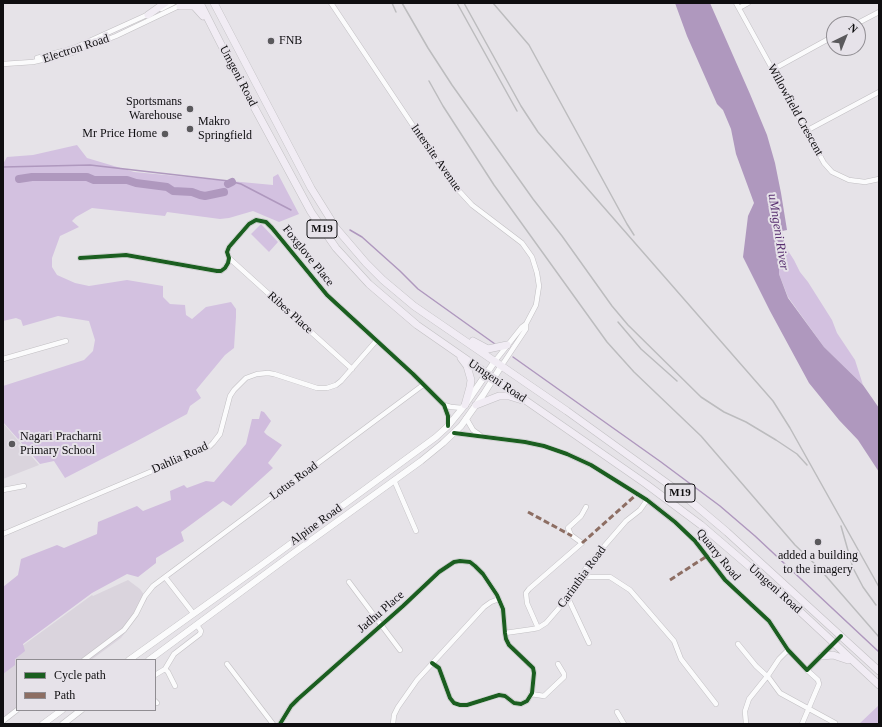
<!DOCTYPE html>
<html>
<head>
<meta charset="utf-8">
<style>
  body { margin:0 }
  #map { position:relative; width:882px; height:727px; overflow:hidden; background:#e6e3e8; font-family:"Times New Roman",serif }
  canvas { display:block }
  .frame { position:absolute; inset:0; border:4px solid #0f0e10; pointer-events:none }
  .legend { position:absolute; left:16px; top:659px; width:140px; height:52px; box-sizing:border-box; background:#e6e2e9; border:1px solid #908d92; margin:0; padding:5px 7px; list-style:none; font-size:12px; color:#0f0e10 }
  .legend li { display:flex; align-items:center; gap:8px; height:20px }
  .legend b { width:20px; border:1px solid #908d92 }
  .north { position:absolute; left:826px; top:16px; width:40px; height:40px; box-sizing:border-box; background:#e6e2e9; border:1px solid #908d92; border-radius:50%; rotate:43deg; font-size:11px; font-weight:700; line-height:16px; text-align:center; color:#0f0e10 }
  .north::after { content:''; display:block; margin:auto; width:14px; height:18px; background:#5a595c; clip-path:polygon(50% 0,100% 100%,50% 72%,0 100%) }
</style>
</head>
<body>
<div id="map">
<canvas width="882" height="727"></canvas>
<div class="frame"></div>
<ul class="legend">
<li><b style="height:5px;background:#1b5e20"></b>Cycle path</li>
<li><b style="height:5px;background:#8d6e63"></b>Path</li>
</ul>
<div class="north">N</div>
</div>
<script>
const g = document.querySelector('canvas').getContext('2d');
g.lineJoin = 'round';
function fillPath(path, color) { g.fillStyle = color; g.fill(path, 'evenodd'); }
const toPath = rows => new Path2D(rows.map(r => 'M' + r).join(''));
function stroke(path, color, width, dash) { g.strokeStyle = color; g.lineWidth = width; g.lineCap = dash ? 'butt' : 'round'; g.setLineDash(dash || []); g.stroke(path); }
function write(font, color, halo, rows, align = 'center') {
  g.font = font + ' "Times New Roman",serif'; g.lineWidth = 4; g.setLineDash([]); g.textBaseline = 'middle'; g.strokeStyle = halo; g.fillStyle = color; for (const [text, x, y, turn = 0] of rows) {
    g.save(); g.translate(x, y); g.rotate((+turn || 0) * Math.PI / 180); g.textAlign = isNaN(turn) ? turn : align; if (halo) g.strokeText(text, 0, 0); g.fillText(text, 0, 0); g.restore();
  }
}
const built = toPath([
  [3,423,39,465,3,479],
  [128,580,140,589,147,599,128,629,121,638,91,660,17,660,17,710,20,710,3,722,3,660,92,595,93,596]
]);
const green = toPath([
  [77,145,87,158,134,172,273,185,273,177,278,174,299,214,279,222,253,211,229,218,220,219,167,212,165,216,92,208,76,217,72,221,79,227,60,236,52,258,52,267,57,275,75,283,89,286,127,280,163,286,163,297,170,304,185,305,186,315,192,319,206,307,231,302,236,309,236,317,234,348,225,355,196,390,201,398,190,406,187,414,135,442,65,478,54,461,40,464,3,422,3,386,84,360,93,351,95,340,89,321,58,316,23,326,21,320,16,318,3,321,3,164,7,157,33,155],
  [261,224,278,242,269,252,251,234],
  [785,246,794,260,800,272,808,282,832,320,837,333,855,360,863,385,824,347,788,297,779,274,778,251],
  [879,705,879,724,859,724]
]);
const forest = toPath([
  [261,411,264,412,271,421,264,432,267,435,282,445,268,463,273,468,231,506,223,501,181,532,184,541,156,558,156,563,138,577,127,574,92,593,23,644,25,651,15,659,15,665,3,674,3,635,4,633,3,631,3,587,18,575,21,559,57,545,64,548,97,534,98,522,137,506,143,511,171,500,170,491,184,485,187,488,206,481,214,482,246,444,252,419,259,419]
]);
const water = toPath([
  [675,3,710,3,750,94,767,135,775,163,781,193,787,230,782,231,785,246,779,251,779,274,788,298,824,347,863,385,879,408,879,472,858,440,839,420,809,383,770,311,743,257,748,216,754,203,736,154,731,129,723,110,717,104,687,36]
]);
const stream = toPath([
  [3,167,90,165,229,181,241,184,291,210],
  [350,230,362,237,400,271,418,289,495,344],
  [513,357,661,462,720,506,755,536,879,652]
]);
const river = toPath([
  [19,179,32,177,87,177,94,180,127,180,136,183,167,187,173,191,192,192,200,195,205,196,224,192],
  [228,184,232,182]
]);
const minor = toPath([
  [331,3,450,181,472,205,522,243,532,257,537,273,539,286,536,305,526,324,522,327,495,361],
  [736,3,824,163,832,172,849,180,865,182,879,179],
  [739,8,748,3],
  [161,9,173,3],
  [856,24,879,12],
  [37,58,74,48,149,14],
  [3,64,33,62,72,53,116,36,181,5],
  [772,70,834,36],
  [806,131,879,92],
  [80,258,126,255,217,271,221,271,225,268,228,263,229,258,227,252,229,247,249,224,256,220,266,222,272,228,327,295,413,374,444,405,448,416,448,426],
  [229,258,352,369],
  [3,359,66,341],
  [502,365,526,329,526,324],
  [444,405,451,407,463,408],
  [466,418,473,430,480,435],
  [454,433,525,442,544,446,567,454,591,465,647,500,675,522,695,541,725,580,769,621,788,650,807,670,841,636],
  [394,480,416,531],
  [3,490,24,486],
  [3,534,209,447,213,443,220,434,230,396,234,390,246,378,257,374,268,373,274,374,317,388,327,388,336,385,341,381,376,341],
  [165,577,193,613],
  [580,577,610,577,630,590,674,641,681,659,716,704],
  [349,582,400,650],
  [568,598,589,643],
  [538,628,527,603,526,593,529,589,582,543,571,535,568,528,581,516,586,507],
  [505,633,533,629,538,628,546,623,572,593,587,566,626,521,640,510,647,500],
  [738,644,756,666,769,678,780,693,835,723],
  [84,660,124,630,136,614,145,596,153,586,165,577,423,385],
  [227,664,273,724],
  [165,669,174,654,200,634,201,631,197,625],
  [155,675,165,669,168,672,175,686],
  [531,694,544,696,564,677,564,674,558,664],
  [155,701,157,703],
  [617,712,624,724],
  [3,721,17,710],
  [280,724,291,706,298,699,403,606,439,572,454,562,460,561,470,562,475,566,483,574,497,595,503,609,505,633,506,639,509,645,533,668,534,673,532,693,527,701,521,704,514,703,505,696,499,695,467,705,460,705,454,703,450,698,439,668,432,663],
  [393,724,394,715,398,707,417,680,484,607,491,602,499,599],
  [746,724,745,711,749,699,769,674,779,659,788,650],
  [802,724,819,684,818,680,807,670]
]);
const secondary = toPath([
  [129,660,259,567,436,437,448,426,465,405,495,361],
  [149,660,295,552,421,461,443,443,461,426,483,395,502,365],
  [43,724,62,710],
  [63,724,81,710]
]);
const trunk = toPath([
  [200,3,233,68,311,212,336,248,369,284,417,325,646,484,701,525,778,591,879,685],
  [214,3,311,188,336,228,366,263,383,280,414,306,567,411,682,494,727,532,879,671],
  [180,6,194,6,203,16],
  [148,15,165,3],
  [473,341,488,349,507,345],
  [461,358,467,366,471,380,470,387,465,405],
  [476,405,499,396,509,396,522,400],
  [822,656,833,655,848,660]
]);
const rail = toPath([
  [392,3,396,12],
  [402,3,428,48,452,85,533,199,562,236,612,306,628,325,701,397,724,412,746,422,776,440,797,454,807,465],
  [457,3,517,111],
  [464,3,521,106,538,132,773,401,790,428,879,587],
  [493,3,529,45,627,224,634,235],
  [429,81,443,106,494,185,607,342,634,372,701,436,795,545,818,567,879,637],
  [618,322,641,349,677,381],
  [841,526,853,568,863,587,876,605]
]);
const quiet = toPath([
  [528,512,572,536],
  [582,543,637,494],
  [670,580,707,556]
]);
const cycleway = toPath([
  [80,258,126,255,217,271,221,271,225,268,228,263,229,258,227,252,229,247,249,224,256,220,266,222,272,228,327,295,413,374,444,405,448,416,448,426],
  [454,433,525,442,544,446,567,454,591,465,647,500,675,522,695,541,725,580,769,621,788,650,807,670,841,636],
  [280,724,291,706,298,699,403,606,439,572,454,562,460,561,470,562,475,566,483,574,497,595,503,609,505,633,506,639,509,645,533,668,534,673,532,693,527,701,521,704,514,703,505,696,499,695,467,705,460,705,454,703,450,698,439,668,432,663]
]);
const markers = [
  [271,41,4,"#5a595c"],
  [190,109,4,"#5a595c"],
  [190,129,4,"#5a595c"],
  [165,134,4,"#5a595c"],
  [12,444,4,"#5a595c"],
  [818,542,4,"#5a595c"]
];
const shields = [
  [322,229,30],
  [680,493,30]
];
const shieldNames = [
  ["M19",322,229],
  ["M19",680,493]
];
const poiNames = [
  ["FNB",279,41],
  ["Sportsmans",182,102,"right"],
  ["Warehouse",182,116,"right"],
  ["Makro",198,122],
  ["Springfield",198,136],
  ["Mr Price Home",157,134,"right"],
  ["Nagari Pracharni",20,437],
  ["Primary School",20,451],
  ["added a building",818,556,"center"],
  ["to the imagery",818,570,"center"]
];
const streetNames = [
  ["Electron Road",76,49,-18],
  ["Umgeni Road",238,76,62],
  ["Willowfield Crescent",795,110,61],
  ["Intersite Avenue",436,158,55],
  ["Foxglove Place",308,256,51],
  ["Ribes Place",290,313,42],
  ["Umgeni Road",497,381,34],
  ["Dahlia Road",180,458,-24],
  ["Lotus Road",294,481,-36],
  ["Alpine Road",316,525,-36],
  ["Quarry Road",718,555,51],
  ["Carinthia Road",582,577,-54],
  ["Umgeni Road",775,589,42],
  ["Jadhu Place",381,612,-41]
];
const waterNames = [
  ["uMngeni River",778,232,81]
];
fillPath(built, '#dad4dd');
fillPath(green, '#d3c1e0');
fillPath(forest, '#d0bcdd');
fillPath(water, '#af98be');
stroke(stream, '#af98be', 1.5);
stroke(river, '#af98be', 8);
stroke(minor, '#c1bfc2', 5.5);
stroke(secondary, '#c1bfc2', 7);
stroke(trunk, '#c2c0c3', 8);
stroke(minor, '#fbfbfc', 4.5);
stroke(secondary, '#fbfbfc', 6);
stroke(trunk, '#f1ecf4', 7);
stroke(rail, '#bcbcbe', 1.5);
stroke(quiet, '#8d6e63', 3, [6, 3]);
stroke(cycleway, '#1b5e20', 4);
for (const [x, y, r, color] of markers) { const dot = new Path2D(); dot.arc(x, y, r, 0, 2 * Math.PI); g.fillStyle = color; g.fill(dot); stroke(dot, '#e6e2e9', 1.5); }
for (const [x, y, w] of shields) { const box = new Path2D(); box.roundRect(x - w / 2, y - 9, w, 18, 3); g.fillStyle = '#e6e2e9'; g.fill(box); stroke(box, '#0f0e10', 1); }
write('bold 11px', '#0f0e10', null, shieldNames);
write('12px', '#0f0e10', '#e6e2e9', poiNames, 'left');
write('12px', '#0f0e10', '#e6e2e9', streetNames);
write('italic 13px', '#572e6f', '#e6e2e9', waterNames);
</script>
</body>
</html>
